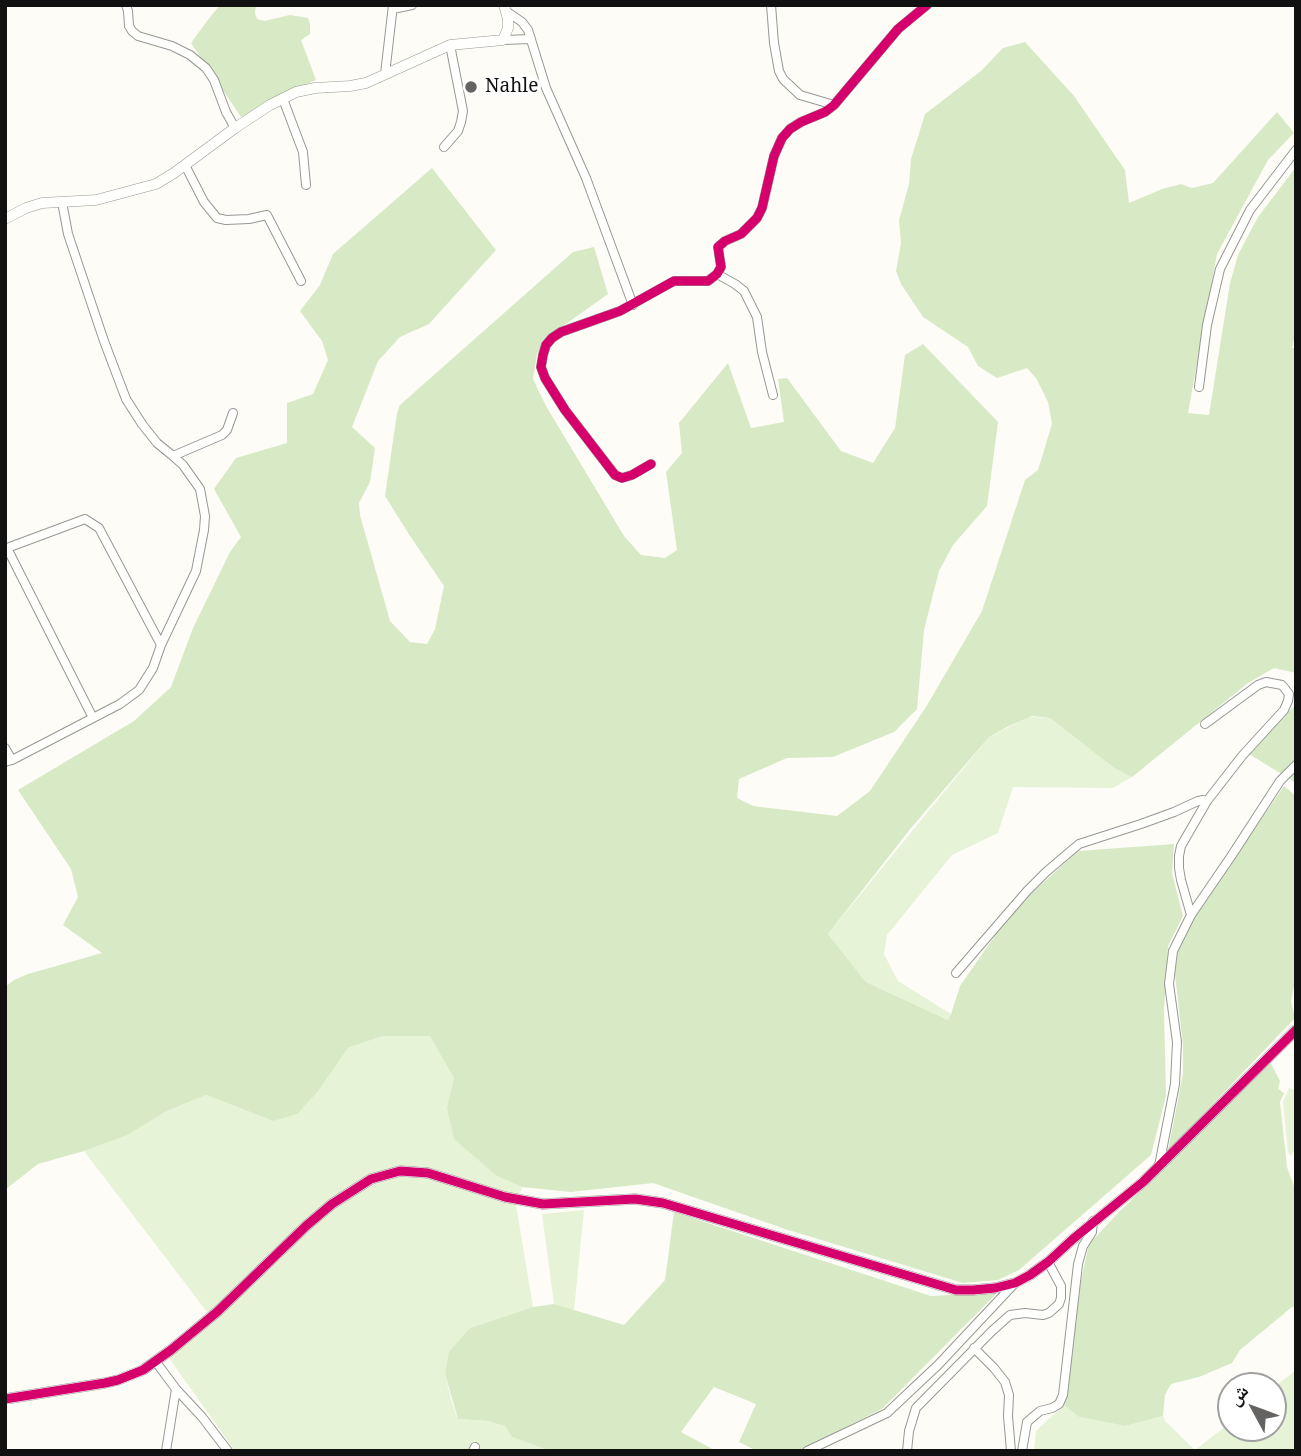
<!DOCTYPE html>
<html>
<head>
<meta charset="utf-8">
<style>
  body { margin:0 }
  #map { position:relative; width:1301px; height:1456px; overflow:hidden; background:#fdfcf7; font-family:"Noto Serif","Noto Naskh Arabic",serif }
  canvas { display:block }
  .frame { position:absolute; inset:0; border:7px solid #111; pointer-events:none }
  .north { position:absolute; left:1217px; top:1372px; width:70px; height:70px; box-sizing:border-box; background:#fff; border:2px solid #a0a0a0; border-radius:50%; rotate:311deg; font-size:19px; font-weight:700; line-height:28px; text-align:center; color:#111 }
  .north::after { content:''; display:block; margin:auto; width:24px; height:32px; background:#646362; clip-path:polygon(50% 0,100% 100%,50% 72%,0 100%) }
</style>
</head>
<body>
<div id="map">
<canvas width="1301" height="1456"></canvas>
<div class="frame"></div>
<div class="north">ش</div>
</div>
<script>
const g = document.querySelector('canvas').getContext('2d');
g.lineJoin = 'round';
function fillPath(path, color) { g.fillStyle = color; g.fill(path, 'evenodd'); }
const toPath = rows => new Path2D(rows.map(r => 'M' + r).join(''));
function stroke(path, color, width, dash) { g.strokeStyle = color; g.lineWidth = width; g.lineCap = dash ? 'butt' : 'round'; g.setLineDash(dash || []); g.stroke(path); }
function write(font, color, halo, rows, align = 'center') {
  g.font = font + ' "Noto Serif",serif'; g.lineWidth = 7; g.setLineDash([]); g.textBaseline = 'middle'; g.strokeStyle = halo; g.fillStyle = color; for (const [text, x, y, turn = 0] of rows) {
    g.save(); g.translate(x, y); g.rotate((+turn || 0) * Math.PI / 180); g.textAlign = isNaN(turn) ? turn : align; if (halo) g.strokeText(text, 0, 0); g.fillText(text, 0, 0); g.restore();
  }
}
const green = toPath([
  [1029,717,1050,718,1114,768,1132,777,1113,788,1013,787,998,833,952,855,887,935,884,954,898,981,951,1014,948,1020,866,982,828,934,989,737],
  [383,1036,430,1036,455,1078,447,1108,497,1176,522,1187,516,1205,533,1307,470,1328,445,1374,452,1403,458,1419,487,1421,505,1426,513,1437,550,1451,235,1451,169,1358,214,1321,84,1151,128,1135,165,1112,206,1095,273,1121,319,1090,348,1048],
  [1289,1088,1296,1091,1296,1147,1291,1156,1288,1152,1283,1102],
  [584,1210,574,1311,554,1304,542,1214],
  [1296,1370,1296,1451,1034,1451,1036,1431,1064,1405,1079,1417,1125,1426,1163,1416,1165,1421,1195,1450,1231,1422,1231,1428,1273,1428,1273,1388]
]);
const forest = toPath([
  [220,5,256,5,255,13,257,19,264,21,290,15,308,18,310,24,310,34,301,40,316,80,291,91,241,117,191,43,207,21],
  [1025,42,1074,96,1125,170,1129,203,1162,189,1181,184,1192,188,1213,183,1277,112,1294,133,1268,160,1217,254,1188,413,1209,415,1230,283,1238,255,1258,217,1296,167,1296,331,1292,348,1296,348,1296,673,1274,668,1248,683,1132,777,1114,768,1050,718,1032,716,1009,726,989,737,911,828,828,934,866,982,948,1020,951,1014,960,986,1012,911,1078,851,1174,844,1172,873,1183,916,1168,946,1164,1009,1166,1096,1151,1155,1019,1270,998,1280,963,1283,785,1229,653,1183,571,1192,522,1187,497,1176,454,1139,447,1108,454,1078,430,1036,383,1036,348,1048,319,1090,297,1114,273,1121,206,1095,165,1112,128,1135,84,1151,38,1164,6,1189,5,1191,5,987,14,980,28,974,102,953,63,925,78,897,71,869,18,790,134,721,171,687,193,628,230,552,241,537,214,489,236,458,287,443,287,403,313,394,328,360,322,341,300,311,320,285,333,254,432,168,496,250,429,324,400,337,378,361,352,427,375,448,370,482,359,503,360,515,390,621,410,642,427,644,435,629,444,586,410,536,385,496,397,413,400,405,573,252,594,247,608,294,549,336,537,354,533,379,546,406,624,536,641,555,665,558,677,550,666,472,682,453,679,423,728,363,751,428,784,422,778,379,787,378,841,451,873,463,895,428,905,355,923,344,998,422,987,506,953,545,939,571,924,630,917,709,894,732,833,757,787,758,739,779,737,798,753,806,837,816,870,791,926,707,982,611,1025,480,1038,470,1052,424,1048,402,1036,378,1027,368,997,378,978,366,968,347,923,317,901,284,896,271,901,243,899,220,909,184,911,159,925,114,981,71,1003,48],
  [1296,704,1296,783,1249,754],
  [1284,786,1296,796,1296,977,1291,1001,1295,1018,1168,1151,1183,1073,1183,1045,1175,974,1178,950,1186,929,1196,913],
  [1270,1062,1280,1081,1278,1089,1284,1093,1280,1102,1287,1167,1296,1192,1296,1306,1292,1307,1240,1350,1232,1363,1199,1377,1171,1384,1165,1395,1163,1416,1125,1426,1079,1417,1064,1405,1081,1280,1089,1244,1120,1211],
  [674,1212,931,1296,998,1292,882,1409,798,1451,757,1451,739,1442,756,1404,714,1387,681,1432,716,1451,550,1451,512,1437,505,1426,487,1421,458,1419,445,1374,449,1352,470,1328,533,1307,554,1304,624,1325,665,1280]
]);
const minor = toPath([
  [126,5,128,11,129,26,132,31,138,36,172,46,190,55,206,68,214,80,226,112,235,128],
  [771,5,774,43,779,71,783,79,800,95,834,105],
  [393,9,412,5],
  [506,11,522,22,528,30,546,88,586,178,633,305],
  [503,40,531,39],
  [385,74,393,5],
  [283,99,303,152,306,185],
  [444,147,458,131,461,122,463,111,450,45],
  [185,165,204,202,217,218,226,220,249,219,267,215,301,281],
  [62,202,68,234,104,341,126,399,142,424,157,443,173,456,222,435,227,430,233,413],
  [717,274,735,284,744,291,757,317,762,352,773,395],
  [1199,387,1207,325,1220,269,1250,210,1296,150],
  [651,464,632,475,622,478,615,475,565,410,545,378,541,367,543,355,546,345,552,338,561,332,620,311,674,281,708,281,717,274,721,267,718,247,725,241,741,234,757,218,762,208,774,156,782,138,790,129,801,122,825,112,834,105,898,29,927,5],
  [7,548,85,519,99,528,161,645,153,668,139,690,120,704,93,718],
  [5,549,7,548,93,718,12,760],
  [161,645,196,571,204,530,205,516,200,489,183,465,173,456],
  [1205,724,1258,685,1266,682,1282,685,1289,694,1288,701,1284,710,1242,756,1207,801],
  [5,748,12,760,5,762],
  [956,973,1027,891,1046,872,1079,844,1141,824,1174,812,1198,801,1203,800,1207,801,1181,846,1179,856,1179,868,1181,880,1191,915],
  [1159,1166,1175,1084,1177,1042,1169,984,1173,951,1191,915,1232,855,1280,781,1296,765],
  [974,1348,994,1368,1005,1382,1009,1395,1008,1416,1011,1451],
  [156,1362,176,1389,202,1417,228,1451],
  [166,1451,176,1389],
  [473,1451,475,1447],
  [807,1451,887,1413,938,1365,1015,1283],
  [907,1451,909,1431,916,1408,992,1331,1010,1315,1025,1313,1043,1315,1049,1313,1059,1304,1061,1298,1061,1286,1048,1262],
  [1022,1451,1027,1422,1040,1411,1052,1408,1059,1404,1063,1395,1078,1264,1083,1246,1092,1232,1093,1221]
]);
const tertiary = toPath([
  [5,219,26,208,42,203,96,200,156,184,174,173,235,128,270,105,296,92,315,88,350,86,366,83,450,45,503,40,508,28,508,19,504,5],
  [5,1399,105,1383,118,1380,143,1370,171,1350,217,1312,306,1226,332,1204,371,1179,400,1171,428,1173,505,1197,543,1204,635,1199,663,1203,956,1290,973,1290,995,1288,1015,1283,1030,1275,1048,1262,1073,1239,1143,1182,1296,1030]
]);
const cycleway = toPath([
  [651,464,632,475,622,478,615,475,565,410,545,378,541,367,543,355,546,345,552,338,561,332,620,311,674,281,708,281,717,274,721,267,718,247,725,241,741,234,757,218,762,208,774,156,782,138,790,129,801,122,825,112,834,105,898,29,927,5],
  [5,1399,105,1383,118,1380,143,1370,171,1350,217,1312,306,1226,332,1204,371,1179,400,1171,428,1173,505,1197,543,1204,635,1199,663,1203,956,1290,973,1290,995,1288,1015,1283,1030,1275,1048,1262,1073,1239,1143,1182,1296,1030]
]);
const markers = [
  [471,87,7,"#646362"]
];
const poiNames = [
  ["Nahle",485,87]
];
fillPath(green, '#e7f3d7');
fillPath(forest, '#d8eac5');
stroke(minor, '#979795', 10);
stroke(tertiary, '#979795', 11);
stroke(minor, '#fffffe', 8);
stroke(tertiary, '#fffffe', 10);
stroke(cycleway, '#d6006c', 9);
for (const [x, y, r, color] of markers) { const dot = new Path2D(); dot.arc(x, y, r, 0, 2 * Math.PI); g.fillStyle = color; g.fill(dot); stroke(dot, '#fff', 2.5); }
write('19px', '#111', '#fff', poiNames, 'left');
</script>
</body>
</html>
